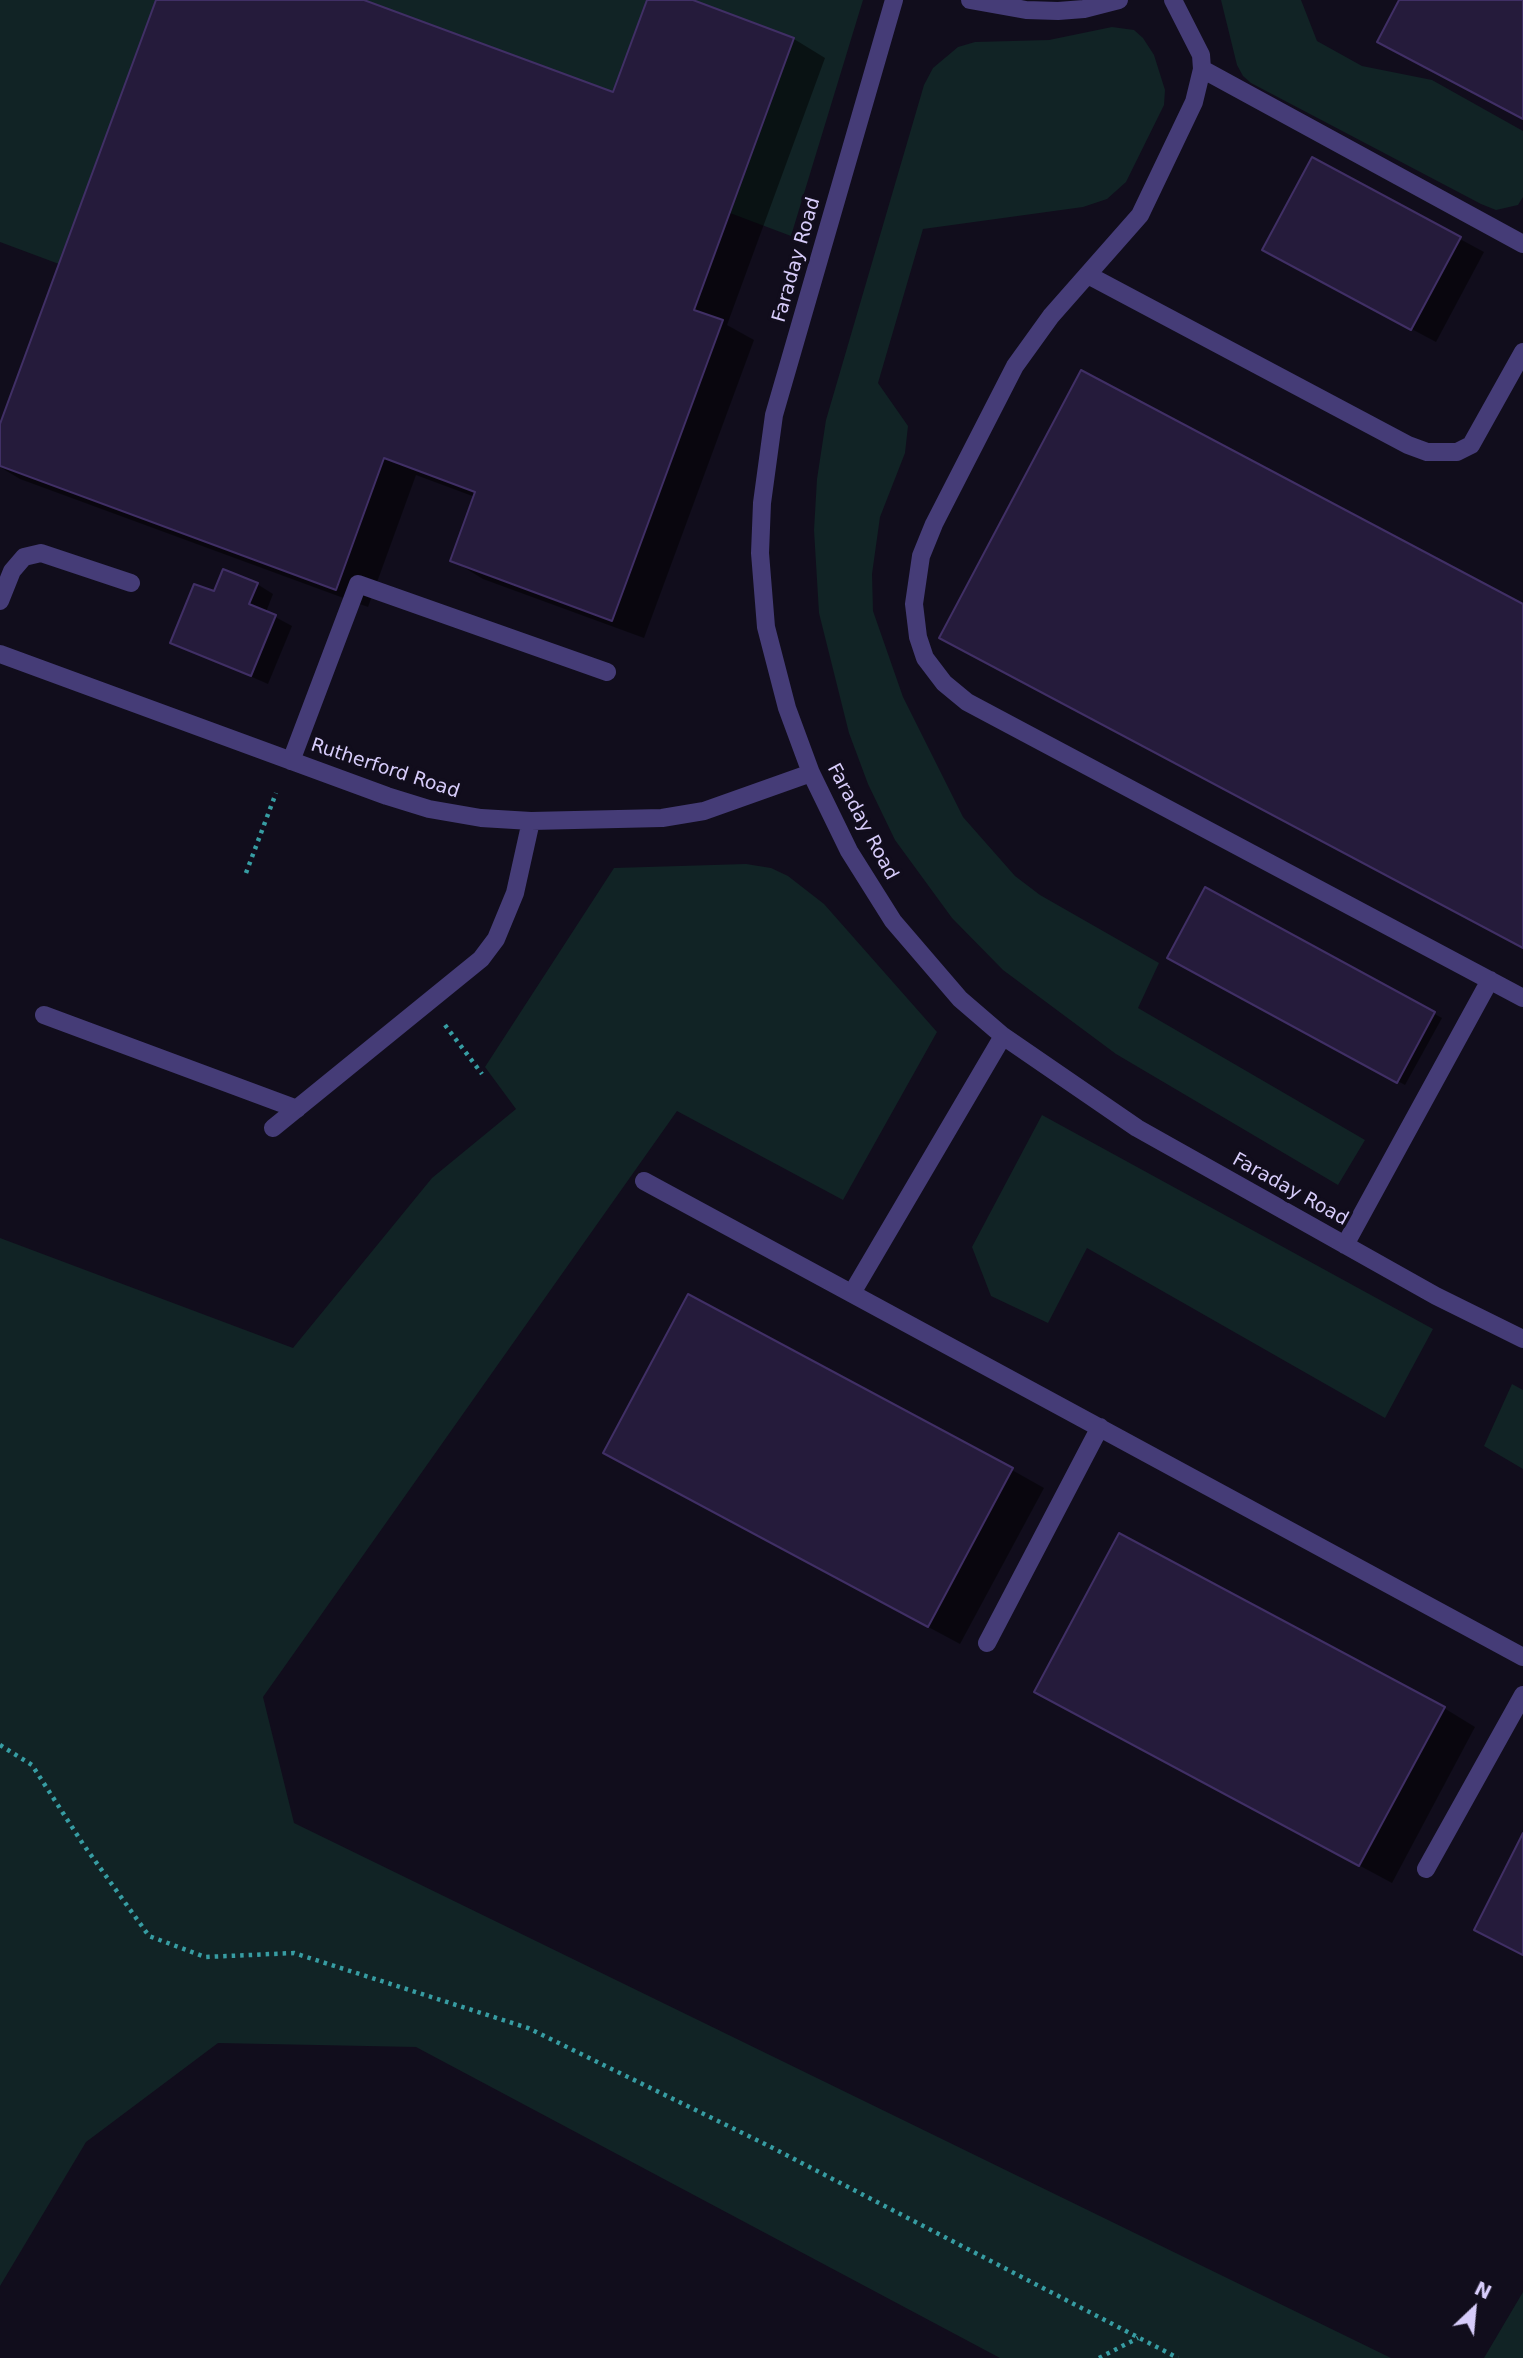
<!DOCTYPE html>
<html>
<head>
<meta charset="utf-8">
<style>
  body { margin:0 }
  #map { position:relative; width:1523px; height:2358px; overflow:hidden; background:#110d1c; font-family:"DejaVu Sans",sans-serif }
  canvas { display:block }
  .north { position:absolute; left:1439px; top:2274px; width:70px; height:70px; -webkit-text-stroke:5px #110d1c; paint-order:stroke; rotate:26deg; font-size:19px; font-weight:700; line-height:28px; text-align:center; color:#d7ccfa }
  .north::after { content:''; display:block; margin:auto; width:24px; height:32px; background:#d7ccfa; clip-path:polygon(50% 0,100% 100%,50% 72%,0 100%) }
</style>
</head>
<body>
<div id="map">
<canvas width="1523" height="2358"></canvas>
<div class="north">N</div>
</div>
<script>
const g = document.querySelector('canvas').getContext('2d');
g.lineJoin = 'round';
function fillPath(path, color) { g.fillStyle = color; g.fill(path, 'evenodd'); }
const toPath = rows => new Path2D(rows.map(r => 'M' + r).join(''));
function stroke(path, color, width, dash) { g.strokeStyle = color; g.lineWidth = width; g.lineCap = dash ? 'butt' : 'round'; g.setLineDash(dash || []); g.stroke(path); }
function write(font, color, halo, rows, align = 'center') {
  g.font = font + ' "DejaVu Sans",sans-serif'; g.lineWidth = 7; g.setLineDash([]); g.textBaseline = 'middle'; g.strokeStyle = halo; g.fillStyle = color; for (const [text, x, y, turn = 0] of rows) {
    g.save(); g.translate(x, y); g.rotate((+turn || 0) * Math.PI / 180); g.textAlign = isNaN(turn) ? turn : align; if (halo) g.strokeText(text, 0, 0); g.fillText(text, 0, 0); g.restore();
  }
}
const green = toPath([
  [0,0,156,0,59,264,0,242],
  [364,0,647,0,613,92],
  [693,0,863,0,791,236,730,213,794,38],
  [1221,0,1301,0,1317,41,1362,66,1432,80,1523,131,1523,197,1518,205,1496,210,1481,204,1251,83,1243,76,1237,65],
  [1112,27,1134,30,1143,38,1154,55,1165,90,1164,105,1126,182,1107,199,1083,207,923,229,878,383,908,426,905,453,880,517,872,574,873,611,903,697,963,817,1015,876,1040,895,1159,963,1138,1008,1365,1140,1338,1185,1116,1054,1003,970,952,918,895,840,868,784,849,733,819,613,814,530,817,479,826,420,924,85,933,68,958,47,975,42,1049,40],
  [746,864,771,868,788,876,824,904,937,1032,843,1200,677,1111,263,1697,294,1823,1391,2358,1000,2358,416,2047,218,2043,86,2142,0,2286,0,1238,293,1348,432,1178,516,1109,485,1067,614,868],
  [1042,1115,1433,1329,1385,1418,1087,1248,1048,1323,991,1296,972,1247],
  [1512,1384,1523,1390,1523,1469,1484,1446],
  [1523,2292,1523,2358,1484,2358]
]);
const shadow = toPath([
  [158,0,359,0,614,94,649,0,688,0,794,39,825,58,727,325,754,340,644,638,483,579,452,560,475,497,416,475,368,607,20,479,0,467,0,429],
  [1312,159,1484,252,1436,342,1288,263],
  [257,584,273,594,266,612,292,626,268,684,172,642,215,593],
  [1206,890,1442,1018,1405,1085,1169,957],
  [636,1470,1012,1470,1044,1488,960,1644],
  [1444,1708,1475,1727,1392,1883,1068,1709]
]);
const building = toPath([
  [156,0,364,0,613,92,647,0,693,0,794,38,694,310,723,320,612,621,450,561,475,492,384,458,336,590,0,466,0,424,156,0],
  [1399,0,1523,0,1523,119,1377,42,1399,0],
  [1312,157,1461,237,1411,330,1262,250,1312,157],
  [1081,370,1523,604,1523,948,939,638,1081,370],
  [223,569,258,583,249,604,276,615,251,676,170,643,194,584,214,591,223,569],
  [1205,887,1435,1012,1397,1083,1167,958,1205,887],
  [688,1294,1013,1468,928,1627,603,1453,688,1294],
  [1119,1533,1445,1707,1359,1866,1034,1692,1119,1533],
  [1523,1833,1523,1955,1474,1930,1523,1833]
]);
const path = toPath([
  [246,873,276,793],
  [445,1025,482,1074],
  [0,1745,32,1765,83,1844,149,1936,205,1957,294,1953,528,2028,767,2145,1178,2358],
  [1099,2358,1138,2338]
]);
const minor = toPath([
  [894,0,774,415,762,503,760,553,766,627,787,708,811,773,849,851,893,921,960,999,1003,1036,1137,1128,1436,1296,1523,1339],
  [970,0,1026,10,1058,11,1084,9,1119,0],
  [1173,0,1201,55,1202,69,1194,102,1140,215,1051,316,1015,366,934,524,921,556,914,604,918,637,925,658,944,683,967,702,1523,998],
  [1202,69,1523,244],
  [1088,275,1408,445,1427,452,1457,452,1471,445,1523,352],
  [0,601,12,571,24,557,41,553,131,583],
  [0,654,387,796,429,809,481,818,531,821,662,818,704,811,811,773],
  [291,761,358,584,607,672],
  [44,1015,297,1109],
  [273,1128,481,959,496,939,515,893,531,821],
  [644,1181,1523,1657],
  [1345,1245,1490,980],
  [852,1293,1003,1036],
  [987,1643,1100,1427],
  [1426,1869,1523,1695]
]);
const streetNames = [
  ["Faraday Road",797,260,-74],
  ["Rutherford Road",385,769,18],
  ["Faraday Road",862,822,62],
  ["Faraday Road",1290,1190,29]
];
fillPath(green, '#112325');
fillPath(shadow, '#0007');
fillPath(building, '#251b3b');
stroke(building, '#402f65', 2);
stroke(path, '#379da3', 4.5, [3.5, 5]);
stroke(minor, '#453c77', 18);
write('19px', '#d7ccfa', '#110d1c', streetNames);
</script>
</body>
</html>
